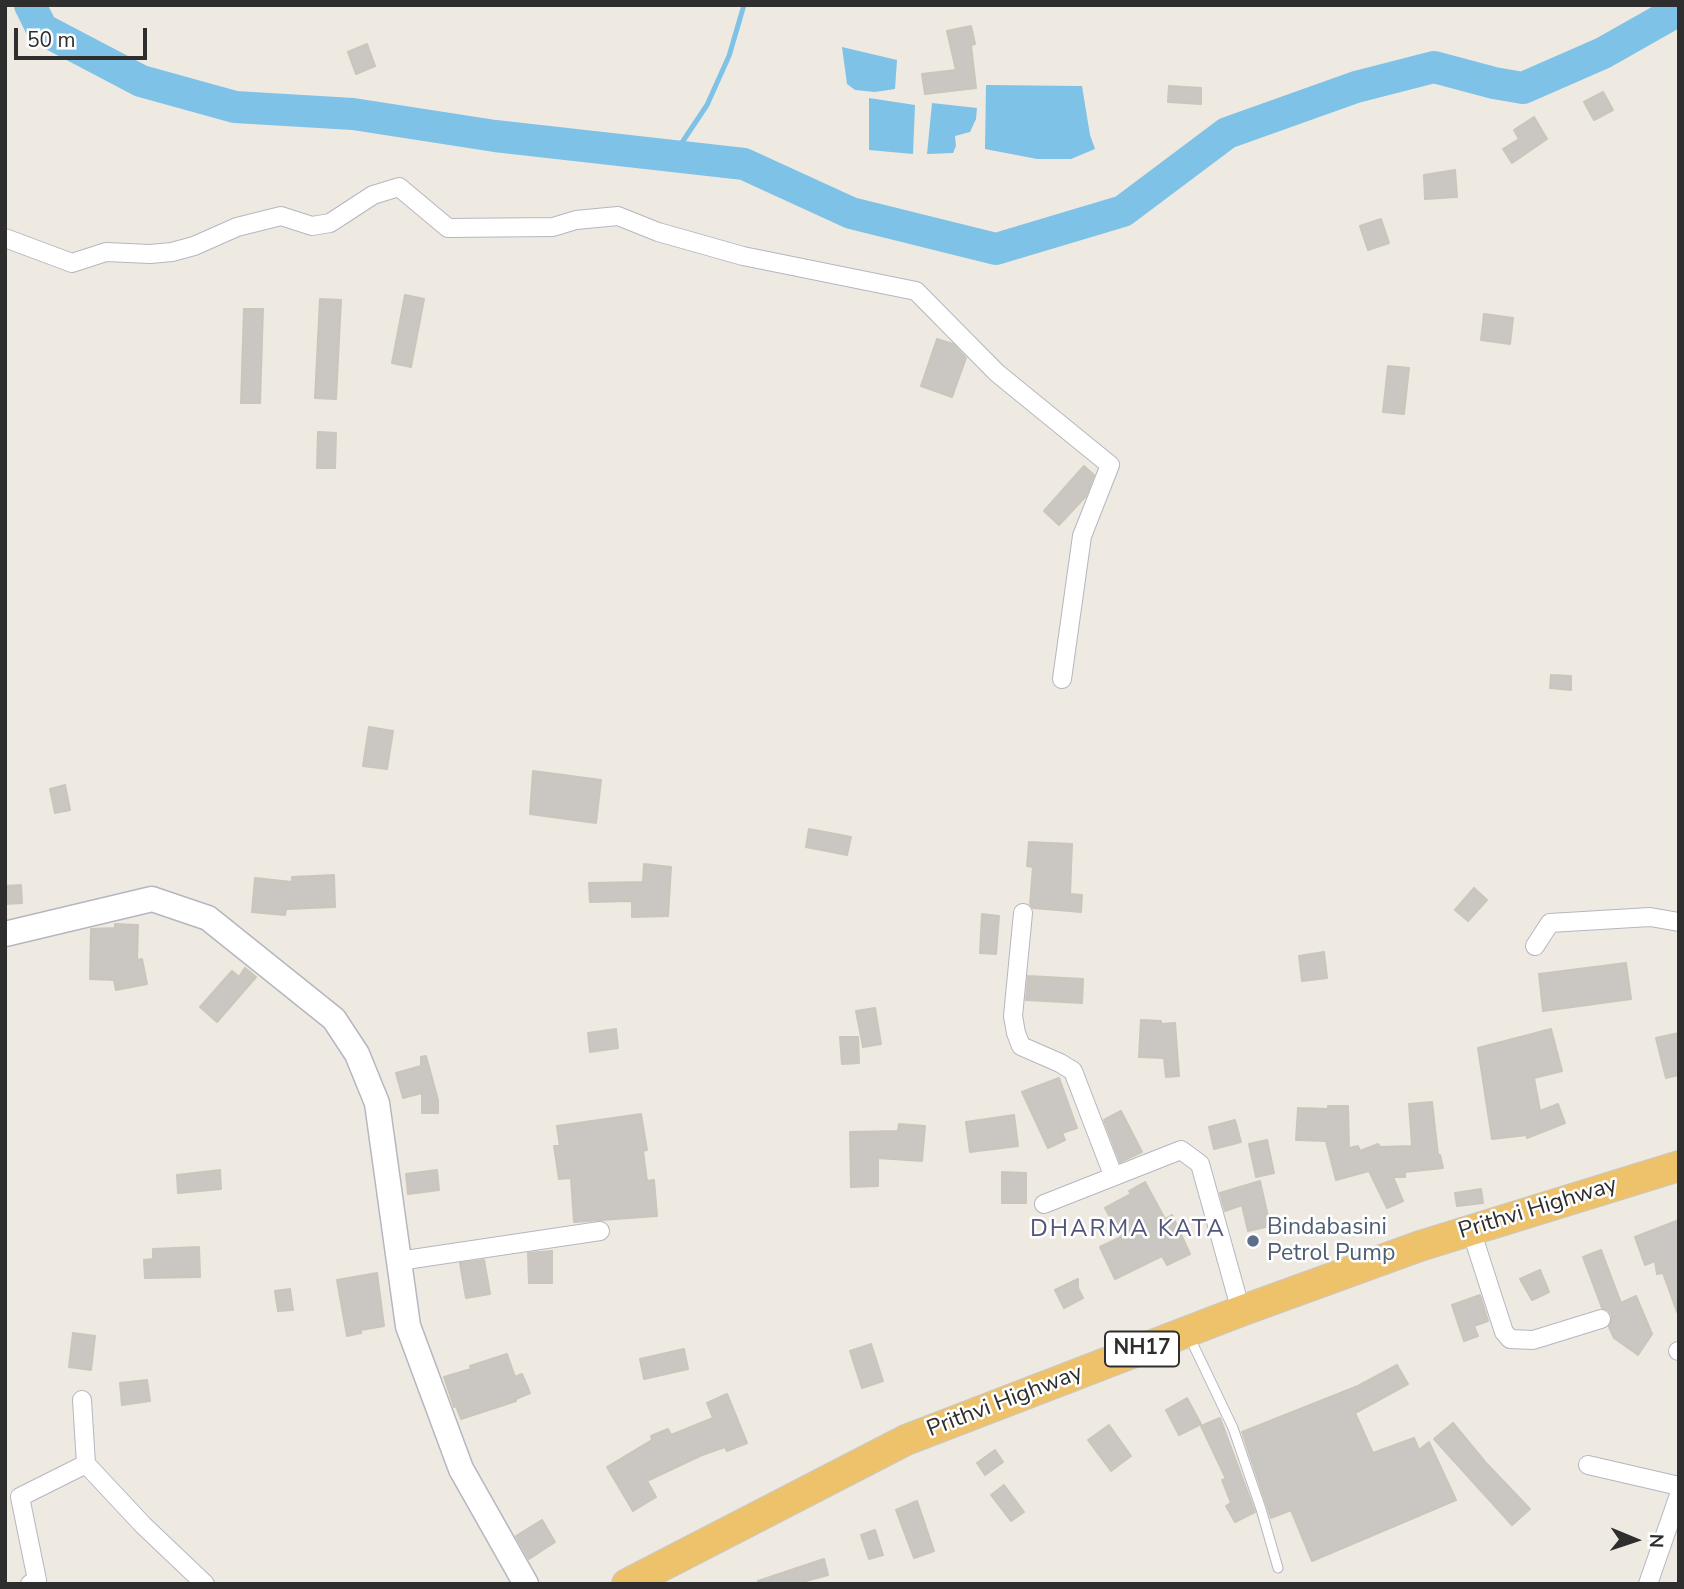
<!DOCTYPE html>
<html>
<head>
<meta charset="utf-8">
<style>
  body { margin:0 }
  #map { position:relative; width:1684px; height:1589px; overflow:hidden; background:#eeeae2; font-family:"Nunito Sans",sans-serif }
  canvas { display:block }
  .frame { position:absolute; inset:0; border:7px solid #2e2e2e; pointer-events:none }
  .north { position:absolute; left:1600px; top:1505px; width:70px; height:70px; -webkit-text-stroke:5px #fff; paint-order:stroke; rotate:92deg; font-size:19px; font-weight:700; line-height:28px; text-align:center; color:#2e2e2e }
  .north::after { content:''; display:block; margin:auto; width:24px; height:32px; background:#2e2e2e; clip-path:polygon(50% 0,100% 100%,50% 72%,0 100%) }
  .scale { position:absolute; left:14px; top:28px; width:133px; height:32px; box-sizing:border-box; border:4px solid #2e2e2e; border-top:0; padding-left:9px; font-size:21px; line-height:24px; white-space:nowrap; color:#2e2e2e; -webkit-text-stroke:5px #fff; paint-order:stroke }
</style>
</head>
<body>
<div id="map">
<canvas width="1684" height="1589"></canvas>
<div class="frame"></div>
<div class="north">N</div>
<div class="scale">50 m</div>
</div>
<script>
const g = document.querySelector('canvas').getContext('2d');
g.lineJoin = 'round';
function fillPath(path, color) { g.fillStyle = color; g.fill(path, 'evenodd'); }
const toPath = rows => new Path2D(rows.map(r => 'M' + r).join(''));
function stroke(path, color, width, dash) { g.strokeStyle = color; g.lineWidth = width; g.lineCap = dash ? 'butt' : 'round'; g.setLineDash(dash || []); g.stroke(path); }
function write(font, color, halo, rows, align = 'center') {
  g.font = font + ' "Nunito Sans",sans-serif'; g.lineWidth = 5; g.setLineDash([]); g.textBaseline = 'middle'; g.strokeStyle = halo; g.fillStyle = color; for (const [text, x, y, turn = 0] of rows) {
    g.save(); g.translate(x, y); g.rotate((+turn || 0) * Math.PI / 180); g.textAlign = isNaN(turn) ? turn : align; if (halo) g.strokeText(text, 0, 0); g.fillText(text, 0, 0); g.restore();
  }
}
const water = toPath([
  [842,47,897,60,895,89,875,92,855,90,847,84],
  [986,85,1082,86,1090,135,1095,149,1071,159,1037,159,985,149],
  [869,98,915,105,913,154,869,150],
  [932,103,977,108,976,119,970,132,955,136,956,146,953,153,927,154]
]);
const stream = toPath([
  [632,152,681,144,707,105,729,56,744,5]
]);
const river = toPath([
  [30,5,42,29,141,81,235,107,353,114,495,136,744,164,851,213,996,249,1123,211,1227,133,1356,87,1434,67,1494,83,1523,88,1603,53,1679,10]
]);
const building = toPath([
  [971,26,975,44,971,45,976,88,925,94,922,74,956,70,947,31,971,26],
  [367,44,375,66,356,74,348,52,367,44],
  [1169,86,1201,88,1201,104,1168,102,1169,86],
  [1603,92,1613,110,1594,120,1584,102,1603,92],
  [1534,117,1547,139,1512,163,1503,149,1519,139,1514,130,1534,117],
  [1455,170,1457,197,1425,199,1424,175,1455,170],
  [1381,219,1389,243,1368,250,1360,226,1381,219],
  [405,295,424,299,411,367,392,363,405,295],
  [320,299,341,300,336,399,315,398,320,299],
  [244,309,263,309,260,403,241,403,244,309],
  [1484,314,1513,318,1510,344,1481,340,1484,314],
  [937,339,953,344,966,358,952,397,921,386,937,339],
  [1388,366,1409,368,1404,414,1383,412,1388,366],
  [318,432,336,433,335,468,317,468,318,432],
  [1084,466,1094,475,1086,496,1059,525,1044,511,1084,466],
  [1551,675,1571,676,1571,690,1550,688,1551,675],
  [369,727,393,731,387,769,363,766,369,727],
  [533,771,601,780,596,823,530,814,533,771],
  [65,785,70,810,55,813,50,789,65,785],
  [809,829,851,837,847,855,806,847,809,829],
  [1029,842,1072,844,1070,894,1082,895,1081,912,1033,908,1030,904,1033,867,1027,866,1029,842],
  [644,864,671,867,668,916,632,917,632,901,590,902,589,883,643,882,644,864],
  [334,875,335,907,286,909,285,915,252,912,255,878,292,882,292,877,334,875],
  [21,885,22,903,5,904,5,886,21,885],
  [1474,888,1487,900,1468,921,1455,910,1474,888],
  [982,914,999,916,996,954,980,953,982,914],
  [115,924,138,925,137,960,142,959,147,984,116,990,114,980,90,979,91,929,115,928,115,924],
  [1324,952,1327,978,1302,981,1299,956,1324,952],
  [1626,963,1631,999,1543,1011,1539,974,1626,963],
  [245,968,256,977,217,1022,200,1007,232,971,239,977,245,968],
  [1028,976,1083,979,1082,1003,1026,1000,1028,976],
  [875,1008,881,1044,863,1047,856,1011,875,1008],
  [1141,1020,1161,1021,1161,1024,1175,1023,1179,1076,1166,1077,1164,1058,1139,1057,1141,1020],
  [616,1029,618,1048,590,1052,588,1033,616,1029],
  [1551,1029,1562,1071,1534,1078,1540,1111,1558,1104,1565,1123,1527,1138,1527,1135,1492,1139,1478,1048,1551,1029],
  [1679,1033,1679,1075,1666,1078,1656,1038,1679,1033],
  [840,1037,858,1037,859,1063,842,1064,840,1037],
  [426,1056,438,1100,438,1113,422,1113,422,1093,403,1098,396,1073,421,1066,421,1057,426,1056],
  [1059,1078,1077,1128,1062,1133,1065,1140,1048,1148,1022,1092,1059,1078],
  [1432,1102,1438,1155,1440,1155,1443,1168,1405,1172,1405,1177,1393,1177,1403,1201,1387,1208,1369,1171,1336,1180,1326,1141,1296,1140,1298,1108,1328,1109,1328,1106,1348,1106,1349,1148,1358,1146,1360,1151,1378,1144,1380,1147,1412,1146,1409,1104,1432,1102],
  [1121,1111,1142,1152,1120,1162,1104,1120,1121,1111],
  [641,1114,647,1150,643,1151,647,1181,654,1180,657,1216,574,1222,571,1178,559,1179,554,1146,560,1146,557,1126,641,1114],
  [1014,1115,1018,1146,970,1152,966,1122,1014,1115],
  [1235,1120,1241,1142,1214,1149,1209,1127,1235,1120],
  [899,1124,925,1126,922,1161,878,1158,878,1186,851,1187,850,1132,898,1131,899,1124],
  [1267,1140,1274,1173,1256,1177,1249,1144,1267,1140],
  [220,1170,221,1189,178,1193,177,1175,220,1170],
  [437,1170,439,1190,408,1194,406,1174,437,1170],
  [1002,1172,1026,1173,1026,1203,1002,1203,1002,1172],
  [1260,1181,1270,1226,1248,1231,1242,1205,1225,1211,1220,1193,1260,1181],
  [1145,1182,1165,1219,1172,1215,1190,1254,1167,1265,1162,1256,1115,1279,1100,1247,1121,1237,1105,1208,1131,1194,1129,1191,1145,1182],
  [1481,1189,1483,1203,1457,1206,1455,1193,1481,1189],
  [1679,1220,1679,1312,1677,1312,1663,1273,1657,1274,1655,1261,1645,1265,1635,1237,1679,1220],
  [199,1247,200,1277,145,1278,144,1260,153,1259,153,1249,199,1247],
  [1601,1250,1621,1303,1636,1296,1652,1334,1638,1355,1614,1338,1609,1327,1612,1315,1608,1310,1602,1308,1583,1257,1601,1250],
  [552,1251,552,1283,529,1283,528,1253,552,1251],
  [484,1260,490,1294,466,1298,460,1263,484,1260],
  [1540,1270,1549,1292,1532,1300,1520,1279,1540,1270],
  [377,1273,384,1326,361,1330,361,1333,347,1336,337,1280,377,1273],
  [1078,1279,1078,1288,1083,1298,1064,1308,1055,1290,1078,1279],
  [290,1289,293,1310,278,1311,275,1291,290,1289],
  [1480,1295,1488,1321,1474,1326,1478,1336,1464,1341,1452,1305,1480,1295],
  [73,1333,95,1336,91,1370,69,1367,73,1333],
  [871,1344,883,1381,862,1388,850,1351,871,1344],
  [684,1349,688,1369,644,1379,640,1359,684,1349],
  [507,1354,515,1377,522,1374,530,1393,516,1399,516,1401,461,1419,456,1406,454,1407,444,1377,471,1369,470,1366,507,1354],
  [1397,1365,1408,1384,1355,1413,1373,1453,1414,1438,1419,1450,1429,1442,1456,1500,1312,1561,1291,1510,1271,1518,1242,1432,1358,1386,1397,1365],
  [147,1380,150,1401,122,1405,120,1383,147,1380],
  [727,1394,747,1443,727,1451,725,1447,702,1455,647,1481,656,1497,633,1511,607,1467,652,1440,651,1436,668,1429,671,1435,713,1418,707,1403,727,1394],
  [1187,1398,1201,1424,1179,1435,1166,1410,1187,1398],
  [1220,1418,1255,1512,1235,1522,1226,1506,1231,1503,1222,1480,1226,1479,1201,1426,1220,1418],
  [1453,1423,1486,1463,1530,1509,1512,1525,1434,1439,1453,1423],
  [1109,1425,1131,1456,1111,1471,1088,1440,1109,1425],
  [995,1450,1003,1462,985,1475,977,1463,995,1450],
  [1004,1485,1024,1512,1011,1521,991,1495,1004,1485],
  [917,1501,934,1551,914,1558,896,1510,917,1501],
  [542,1520,555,1542,529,1559,516,1536,542,1520],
  [875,1530,883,1555,869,1559,861,1535,875,1530],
  [824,1559,828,1575,802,1582,803,1584,758,1584,758,1581,824,1559]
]);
const service = toPath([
  [1189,1336,1233,1428,1261,1509,1278,1568]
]);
const minor = toPath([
  [5,238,72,263,106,252,150,254,172,252,194,246,237,227,281,216,312,226,330,223,373,195,399,187,448,228,553,227,576,220,618,216,658,232,743,256,916,291,997,373,1110,465,1082,536,1062,679],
  [1023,913,1013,1016,1016,1033,1021,1046,1060,1063,1073,1071,1113,1175],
  [1535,946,1550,923,1650,917,1679,922],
  [1044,1204,1181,1150,1200,1164,1241,1311],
  [1471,1230,1504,1332,1510,1339,1533,1340,1601,1319],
  [399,1261,600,1231],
  [1678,1351,1679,1351],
  [86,1464,143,1525,205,1584],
  [1588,1465,1679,1486],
  [30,1584,37,1580,20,1497,86,1464,82,1400],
  [1648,1584,1679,1495]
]);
const secondary = toPath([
  [5,934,152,899,208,918,334,1019,357,1054,377,1103,408,1326,461,1469,526,1584]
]);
const trunk = toPath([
  [627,1584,906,1440,1241,1311,1420,1246,1679,1166]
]);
const markers = [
  [1253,1241,7,"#5c6f8a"]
];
const shields = [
  [1142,1349,74]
];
const shieldNames = [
  ["NH17",1142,1349]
];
const streetNames = [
  ["Prithvi Highway",1538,1209,-17],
  ["Prithvi Highway",1005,1402,-21]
];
const serviceNames = [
  ["Bindabasini",1267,1228],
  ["Petrol Pump",1267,1254]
];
const neighbourhoodNames = [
  ["DHARMA KATA",1128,1230]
];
fillPath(water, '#7ec2e7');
stroke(stream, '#7ec2e7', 5);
stroke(river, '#7ec2e7', 32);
fillPath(building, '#cac6c1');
stroke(building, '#cac6bb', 2);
stroke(service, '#b5b6c0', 11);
stroke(minor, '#b5b6c0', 20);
stroke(secondary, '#b5b6c0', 27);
stroke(trunk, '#c9c9c9', 32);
stroke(service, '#fff', 9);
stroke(minor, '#fff', 18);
stroke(secondary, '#fff', 24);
stroke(trunk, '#edc26a', 30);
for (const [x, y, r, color] of markers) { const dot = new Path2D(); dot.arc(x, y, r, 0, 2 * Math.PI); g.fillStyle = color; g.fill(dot); stroke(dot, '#fff', 2.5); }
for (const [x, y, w] of shields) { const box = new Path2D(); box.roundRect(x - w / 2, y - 17.5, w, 35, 5); g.fillStyle = '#fff'; g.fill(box); stroke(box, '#2e2e2e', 2); }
write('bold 21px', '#2e2e2e', null, shieldNames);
write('23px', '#2e2e2e', '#fff', streetNames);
write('23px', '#4e5e75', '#fff', serviceNames, 'left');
g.letterSpacing = '2px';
write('24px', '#51557c', '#fff', neighbourhoodNames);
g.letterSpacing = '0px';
</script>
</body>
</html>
